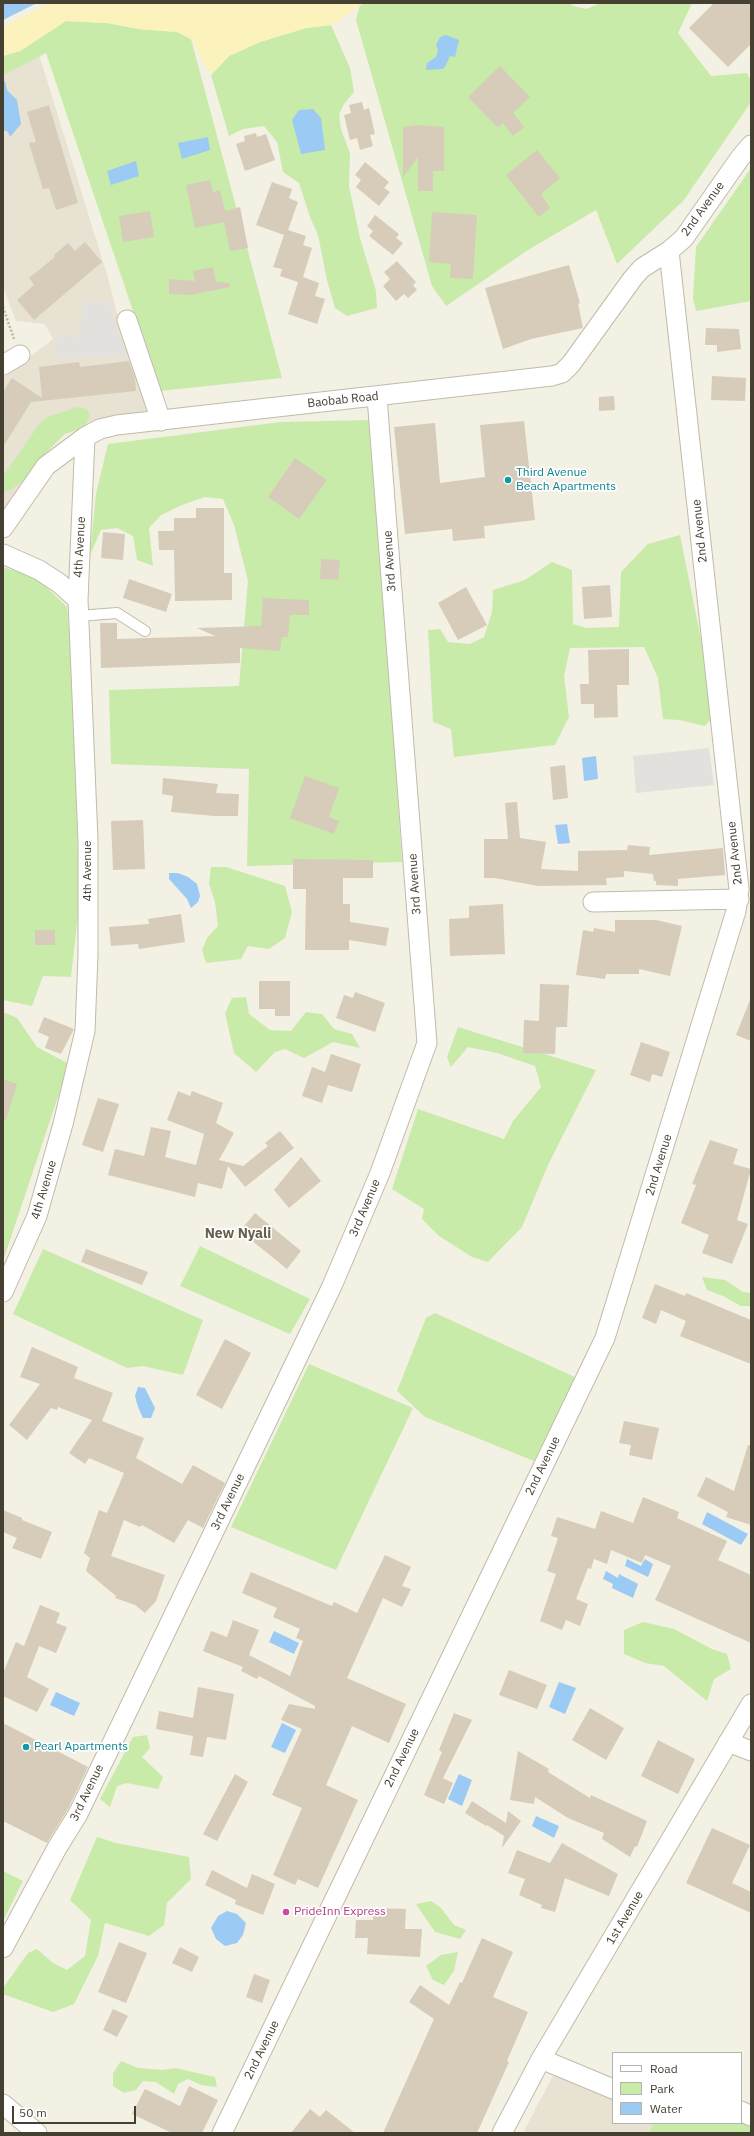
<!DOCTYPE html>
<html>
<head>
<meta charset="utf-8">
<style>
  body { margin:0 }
  #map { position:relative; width:754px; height:2136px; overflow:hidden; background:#f3f0e4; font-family:"IBM Plex Sans",sans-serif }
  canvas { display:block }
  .frame { position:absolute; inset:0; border:4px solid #464033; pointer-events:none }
  .legend { position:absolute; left:612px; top:2052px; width:130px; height:72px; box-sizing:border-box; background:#fff; border:1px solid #b5b3ad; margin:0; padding:5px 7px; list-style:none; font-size:12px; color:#464033 }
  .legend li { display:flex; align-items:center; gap:8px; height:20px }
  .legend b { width:20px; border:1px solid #b5b3ad }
  .scale { position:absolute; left:12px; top:2106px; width:124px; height:18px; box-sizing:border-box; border:2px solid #464033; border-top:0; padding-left:5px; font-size:12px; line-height:14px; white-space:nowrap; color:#464033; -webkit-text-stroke:3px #fff; paint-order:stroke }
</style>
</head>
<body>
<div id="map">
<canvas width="754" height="2136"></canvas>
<div class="frame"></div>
<ul class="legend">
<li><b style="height:5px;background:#fff"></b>Road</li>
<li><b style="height:11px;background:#c9eba9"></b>Park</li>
<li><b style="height:11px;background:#9bcaf5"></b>Water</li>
</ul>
<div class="scale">50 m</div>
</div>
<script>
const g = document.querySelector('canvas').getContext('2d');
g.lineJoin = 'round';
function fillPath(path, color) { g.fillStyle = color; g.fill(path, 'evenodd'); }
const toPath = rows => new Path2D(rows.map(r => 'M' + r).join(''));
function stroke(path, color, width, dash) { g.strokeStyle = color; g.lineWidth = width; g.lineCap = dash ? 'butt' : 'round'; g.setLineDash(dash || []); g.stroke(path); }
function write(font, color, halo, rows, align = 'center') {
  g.font = font + ' "IBM Plex Sans",sans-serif'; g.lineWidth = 3.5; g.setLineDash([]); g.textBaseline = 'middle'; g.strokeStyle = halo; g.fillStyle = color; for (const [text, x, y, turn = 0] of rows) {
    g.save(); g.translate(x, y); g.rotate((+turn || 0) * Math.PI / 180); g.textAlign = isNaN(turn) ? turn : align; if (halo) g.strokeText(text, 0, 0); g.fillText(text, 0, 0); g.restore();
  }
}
const residential = toPath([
  [38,51,108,278,124,340,157,415,84,423,51,436,7,510,3,511,3,378,53,339,45,324,16,321,3,286,3,68],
  [556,2070,613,2099,613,2123,667,2123,663,2133,523,2133]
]);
const green = toPath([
  [364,3,570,3,573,6,586,9,601,3,692,3,678,33,711,76,747,73,751,81,751,102,684,200,617,264,596,210,528,250,446,306,432,286,356,20,360,5],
  [66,21,107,23,139,29,177,32,191,39,282,378,160,391,46,53,3,75,3,56,20,51],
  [331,25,350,68,354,92,344,104,339,114,341,129,350,153,349,186,360,238,376,291,377,308,347,316,335,308,327,280,318,235,310,217,299,183,283,172,277,142,264,126,243,129,229,136,211,75,229,56,260,42,306,28],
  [751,168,751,301,696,311,693,298,696,247],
  [77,407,86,409,90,413,86,427,65,434,44,455,33,473,12,489,4,492,3,476,40,423,48,417],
  [372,420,402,862,247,866,249,769,111,764,109,690,239,686,248,581,234,525,223,499,205,497,182,505,161,515,149,528,153,566,137,560,133,536,117,528,101,530,90,555,96,494,108,444,281,422],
  [680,535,716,714,705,726,679,720,663,719,658,678,644,647,570,648,564,676,569,717,555,745,454,757,451,729,433,722,428,630,440,629,448,642,470,644,484,637,492,612,493,590,525,580,552,562,572,570,573,624,586,628,619,627,621,572,648,544],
  [3,567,37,578,67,607,74,686,79,906,71,977,43,976,32,1006,3,1000],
  [211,867,226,867,285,886,292,912,285,938,269,949,248,946,241,959,206,963,202,950,207,938,218,926,215,902,209,884],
  [246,997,249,1014,270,1030,291,1031,306,1012,322,1014,334,1029,352,1034,360,1048,333,1042,304,1058,285,1049,275,1052,256,1072,234,1053,225,1013,232,998],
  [3,1012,17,1018,37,1047,69,1064,3,1261],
  [458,1027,596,1070,548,1165,522,1227,488,1262,472,1257,439,1236,422,1219,424,1209,392,1189,418,1109,504,1139,513,1121,541,1087,535,1066,497,1053,468,1047,451,1067,447,1057],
  [200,1246,310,1299,290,1334,180,1286],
  [43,1249,203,1320,183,1375,143,1366,127,1368,13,1314],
  [702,1277,725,1280,743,1292,751,1293,751,1306,741,1306,723,1296,707,1290],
  [435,1313,577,1378,534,1461,425,1417,397,1391,426,1318],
  [309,1364,413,1408,336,1570,231,1527],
  [643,1622,674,1629,712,1649,727,1654,731,1669,714,1679,707,1701,664,1666,645,1663,624,1654,624,1630],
  [147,1735,150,1748,142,1757,163,1777,158,1789,127,1783,117,1786,110,1807,100,1799,133,1737],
  [97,1837,116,1843,189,1857,191,1879,167,1903,164,1925,149,1936,105,1923,98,1956,74,2004,53,2012,3,1994,3,1988,28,1953,37,1949,53,1963,67,1970,85,1956,91,1920,70,1900],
  [3,1871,23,1881,3,1921],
  [431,1901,441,1908,454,1925,466,1930,460,1939,435,1932,416,1904],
  [458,1952,454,1971,444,1985,433,1980,426,1966,441,1955],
  [121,2061,138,2068,163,2070,175,2068,215,2077,217,2087,201,2085,188,2079,178,2084,174,2094,156,2082,143,2081,136,2090,124,2093,113,2086,113,2073],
  [741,2121,751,2125,751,2133,649,2133,654,2123,741,2123]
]);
const sand = toPath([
  [49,3,364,3,331,25,306,28,260,42,229,56,211,75,191,39,177,32,139,29,107,23,66,21,20,51,3,56,3,27]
]);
const parking = toPath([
  [108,300,125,356,55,358,57,335,78,337,84,303],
  [709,748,714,785,636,793,633,756]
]);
const water = toPath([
  [3,3,37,3,3,20],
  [446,35,459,40,455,57,450,56,445,67,442,69,426,70,427,63,436,57,438,50,436,45,440,37],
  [5,81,7,90,17,100,21,124,10,137,8,132,3,130,3,82],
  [313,109,321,118,325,150,301,154,292,120,299,110],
  [208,137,210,150,182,159,178,143],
  [136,161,139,176,111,185,107,171],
  [596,756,598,779,584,781,582,758],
  [567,824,570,843,558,844,555,825],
  [169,873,178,873,188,877,197,884,200,896,198,902,191,908,187,899,169,879],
  [138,1387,145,1388,155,1408,151,1418,143,1418,138,1407,135,1396],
  [707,1512,748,1534,741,1545,702,1524],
  [627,1559,641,1566,645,1559,653,1564,648,1577,625,1566],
  [606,1571,618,1578,619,1574,638,1584,633,1598,612,1588,613,1584,603,1579],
  [274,1631,299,1643,294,1654,269,1642],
  [559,1682,576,1688,565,1714,549,1707],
  [56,1692,80,1703,74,1716,50,1705],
  [282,1723,296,1730,285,1753,271,1747],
  [459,1774,472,1780,462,1806,448,1799],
  [536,1816,559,1826,554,1838,532,1826],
  [227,1911,237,1914,246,1923,243,1935,237,1943,225,1946,216,1939,211,1928,218,1916]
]);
const building = toPath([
  [714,3,751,3,751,44,728,67,689,28],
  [500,66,530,97,513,113,524,127,513,136,503,123,498,128,468,97],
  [362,102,364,110,369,108,375,134,370,135,373,146,360,150,357,138,350,140,344,115,351,113,349,105],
  [49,105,78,203,56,210,49,188,43,189,29,143,36,142,27,112],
  [419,125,444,127,444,171,433,171,433,191,418,191,418,157,403,177,403,127],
  [256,133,257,137,266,134,275,160,245,171,236,144,245,141,244,136],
  [537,150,560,178,541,194,550,208,539,217,506,175],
  [365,162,389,182,384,188,390,192,379,206,356,187,361,180,355,175],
  [210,180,213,192,220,190,225,211,240,207,248,248,230,251,224,222,195,228,186,185],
  [272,182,292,189,289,198,298,202,288,230,306,236,303,245,312,248,303,277,319,283,315,296,325,299,317,324,288,314,298,282,280,276,282,269,273,267,284,235,256,225],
  [150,211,154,237,123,242,119,216],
  [432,212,477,215,473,279,450,278,451,264,429,262],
  [375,215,399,234,396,238,403,243,393,255,369,236,373,231,367,226],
  [85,242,102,262,34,320,17,300,34,285,29,278,55,257,54,255,68,243,75,251],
  [397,261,416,282,413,285,417,290,408,298,404,294,396,301,383,286,390,279,384,272],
  [569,265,580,303,578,304,583,328,531,339,503,349,485,288],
  [213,267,216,282,229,283,230,287,190,295,169,294,169,279,195,281,193,271],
  [706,328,739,329,741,349,717,352,717,345,705,345],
  [129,361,135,378,136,391,31,402,3,447,3,392,12,378,42,398,39,367,79,362,80,367],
  [712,376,746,378,745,401,711,400],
  [614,396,615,410,599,411,599,397],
  [524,421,535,520,484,526,485,538,453,541,452,529,405,534,394,427,435,423,440,483,485,477,480,425],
  [295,458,327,480,299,519,268,497],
  [196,508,224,508,224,573,232,573,232,600,175,601,174,550,159,550,158,531,174,531,174,518,196,518],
  [103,532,125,534,123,560,101,558],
  [321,559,340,560,338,580,320,579],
  [129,579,172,594,166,612,123,598],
  [610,585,612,617,584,619,582,587],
  [466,587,487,625,458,640,438,603],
  [263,598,309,600,309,615,290,615,288,637,282,637,280,651,240,648,240,663,101,668,100,623,117,623,117,639,215,636,197,628,261,626],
  [629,649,629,685,617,685,618,717,594,718,594,704,581,704,580,684,589,684,588,650],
  [565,765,568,798,553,800,550,767],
  [305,776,339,788,329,817,339,821,334,834,290,818],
  [163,778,218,784,216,793,239,794,238,816,214,816,171,812,173,796,162,794],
  [517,802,520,838,546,842,541,869,578,871,578,851,627,850,628,845,650,847,649,855,723,848,725,875,678,879,678,886,656,885,656,881,654,881,653,874,624,871,624,877,606,878,607,885,538,886,495,878,484,878,484,839,508,839,505,803],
  [143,820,145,869,113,870,111,821],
  [293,859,373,860,373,878,343,878,343,904,350,904,350,922,389,928,386,946,349,940,349,950,305,950,306,889,293,889],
  [503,904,505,954,450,956,449,919,469,918,469,906],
  [181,914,185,942,139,949,138,944,111,946,109,927,149,924,148,919],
  [615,920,656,920,682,926,670,976,639,969,639,974,606,974,605,979,576,975,583,930,593,932,594,928,615,932],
  [35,930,55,930,55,945,35,945],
  [259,981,290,981,290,1016,275,1016,275,1009,259,1009],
  [540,984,569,985,567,1027,556,1027,555,1054,523,1053,524,1020,539,1021],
  [355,992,385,1003,375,1032,336,1018,344,995,353,998],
  [750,1000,751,1000,751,1041,736,1035],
  [44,1017,74,1029,61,1054,45,1048,49,1037,38,1032],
  [641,1042,670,1052,662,1077,652,1074,650,1082,630,1075],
  [331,1054,361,1064,352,1092,328,1085,322,1103,302,1096,312,1067,325,1072],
  [3,1079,17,1084,6,1120,3,1120],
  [178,1091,190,1096,192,1091,223,1103,216,1123,234,1133,219,1160,243,1166,268,1146,265,1143,280,1131,294,1148,245,1187,228,1166,222,1189,198,1183,195,1197,108,1175,115,1149,144,1156,151,1127,171,1131,165,1157,196,1165,204,1134,167,1120],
  [98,1098,119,1104,103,1152,82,1145],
  [710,1140,738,1149,733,1164,751,1169,737,1220,748,1224,732,1264,702,1253,709,1235,681,1223,696,1185,692,1184],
  [301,1157,321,1181,289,1208,274,1190],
  [255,1213,301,1251,287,1269,240,1231],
  [86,1249,148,1272,142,1285,81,1262],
  [655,1284,685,1296,686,1293,751,1320,751,1364,680,1336,686,1321,661,1310,656,1324,642,1318],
  [225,1339,251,1353,222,1409,196,1395],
  [32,1347,78,1367,74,1378,113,1393,102,1421,144,1438,136,1458,182,1484,193,1465,225,1483,203,1528,188,1520,174,1543,142,1525,140,1527,124,1520,111,1556,165,1575,156,1601,145,1613,135,1605,115,1598,116,1596,86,1571,90,1558,84,1553,99,1510,107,1513,124,1473,89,1458,85,1464,69,1453,92,1420,58,1407,57,1410,51,1408,27,1440,9,1425,40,1384,20,1377],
  [624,1421,659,1428,652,1460,629,1455,631,1445,619,1443],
  [748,1445,751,1445,751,1525,726,1517,728,1512,697,1496,706,1477,734,1491],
  [643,1497,679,1512,677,1518,727,1541,718,1560,751,1575,751,1643,655,1600,671,1566,645,1555,642,1563,611,1550,607,1564,594,1559,591,1569,588,1568,576,1599,588,1604,580,1626,566,1620,562,1630,540,1621,556,1574,547,1571,558,1538,551,1536,557,1517,595,1529,601,1511,633,1523],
  [3,1510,22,1518,22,1520,52,1532,41,1559,12,1548,17,1538,3,1532],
  [385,1555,411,1567,402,1586,411,1589,402,1607,383,1598,347,1678,406,1704,389,1743,352,1726,326,1785,358,1800,318,1888,298,1879,295,1885,273,1875,302,1808,272,1795,302,1729,281,1720,289,1704,315,1709,315,1706,259,1676,257,1679,241,1671,243,1667,203,1651,211,1631,227,1637,233,1620,259,1630,249,1655,290,1676,303,1641,296,1638,300,1629,273,1617,277,1608,242,1593,251,1572,332,1606,334,1602,357,1613],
  [40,1605,60,1613,56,1623,67,1627,56,1653,39,1646,27,1677,49,1689,37,1712,3,1696,3,1673,16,1642,24,1646],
  [509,1670,547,1685,537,1709,499,1695],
  [198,1687,234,1694,226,1740,207,1737,203,1757,190,1755,193,1736,156,1729,159,1711,193,1718],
  [590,1708,624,1728,606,1760,572,1740],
  [454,1713,472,1720,443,1778,453,1783,444,1804,424,1795,442,1752,439,1750],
  [3,1723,88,1767,68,1809,47,1843,3,1821],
  [658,1740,695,1759,678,1794,641,1776],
  [518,1751,549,1769,548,1772,590,1798,591,1795,647,1821,637,1847,635,1846,630,1857,602,1839,604,1833,568,1818,535,1797,534,1804,510,1800],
  [235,1774,248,1782,217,1841,203,1834],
  [472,1801,506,1823,508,1811,521,1821,502,1848,504,1836,487,1825,486,1826,465,1813],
  [712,1828,750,1845,732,1883,751,1892,751,1913,686,1883],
  [562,1843,618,1874,609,1896,565,1878,555,1912,541,1908,542,1905,519,1895,525,1879,508,1873,517,1850,550,1863],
  [212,1870,247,1888,252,1874,275,1884,263,1915,235,1904,236,1900,205,1885],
  [374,1908,406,1909,405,1929,422,1929,420,1957,367,1954,368,1938,355,1938,356,1920,373,1920],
  [482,1938,513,1952,493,1997,528,2012,507,2061,509,2062,477,2133,383,2133,434,2019,409,2002,420,1985,449,2005,460,1982,462,1983],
  [119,1942,147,1953,126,2003,98,1992],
  [180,1947,199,1957,192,1972,172,1963],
  [254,1974,270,1980,262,2003,246,1997],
  [113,2009,128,2016,117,2037,103,2030],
  [189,2086,218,2100,202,2133,172,2133,132,2114,145,2089,180,2106],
  [310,2109,320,2117,326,2110,355,2133,291,2133]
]);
const path = toPath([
  [3,307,14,339]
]);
const lane = toPath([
  [78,616,117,613,145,631]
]);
const street = toPath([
  [127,320,161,421],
  [3,365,20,355],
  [3,528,46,466,85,437,100,429,117,425,552,376,562,373,571,364,633,278,642,268,669,251],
  [3,554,39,570,59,583,78,600],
  [593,902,739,899],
  [3,1292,37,1216,63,1124,85,1031,88,955,88,841,78,600,85,437],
  [728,1742,751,1751],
  [3,1948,57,1848,78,1814,332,1286,380,1173,427,1043,377,397],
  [541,2059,613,2089],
  [3,2104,37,2133],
  [741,2111,751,2116],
  [222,2133,605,1338,736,911,739,889,669,251,684,238,740,158,751,145],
  [502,2133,541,2059,751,1704]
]);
const markers = [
  [508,480,4,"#0f9aa8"],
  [26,1747,4,"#0f9aa8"],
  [286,1912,4,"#d1479c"]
];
const streetNames = [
  ["2nd Avenue",703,209,-54],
  ["Baobab Road",343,400,-6],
  ["2nd Avenue",700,531,-96],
  ["4th Avenue",80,547,-87],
  ["3rd Avenue",390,561,-94],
  ["2nd Avenue",735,853,-96],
  ["4th Avenue",88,871,-90],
  ["3rd Avenue",415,884,-94],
  ["2nd Avenue",659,1165,-73],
  ["4th Avenue",44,1190,-73],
  ["3rd Avenue",365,1208,-67],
  ["2nd Avenue",543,1466,-64],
  ["3rd Avenue",228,1502,-64],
  ["2nd Avenue",402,1758,-64],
  ["3rd Avenue",87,1793,-64],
  ["1st Avenue",625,1918,-59],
  ["2nd Avenue",262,2050,-64]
];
const cultureNames = [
  ["Third Avenue",516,473],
  ["Beach Apartments",516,487],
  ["Pearl Apartments",34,1747]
];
const hotelNames = [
  ["PrideInn Express",294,1912]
];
const quarterNames = [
  ["New Nyali",238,1234]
];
fillPath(residential, '#e8e2d2');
fillPath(green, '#c9eba9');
fillPath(sand, '#fbf2bc');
fillPath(parking, '#e3e1dd');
fillPath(water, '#9bcaf5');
fillPath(building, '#d6ccb9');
stroke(lane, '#c2bba9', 12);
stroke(street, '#c2bba9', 21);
stroke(path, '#c2b696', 2.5, [2, 2]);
stroke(lane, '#fff', 10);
stroke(street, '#fff', 19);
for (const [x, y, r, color] of markers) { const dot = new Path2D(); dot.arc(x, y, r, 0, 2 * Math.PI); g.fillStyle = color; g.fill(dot); stroke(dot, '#fff', 1.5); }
write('12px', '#464033', '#fff', streetNames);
write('12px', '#0d838f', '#fff', cultureNames, 'left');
write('12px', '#b23c85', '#fff', hotelNames, 'left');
write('bold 14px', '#695f4a', '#fff', quarterNames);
</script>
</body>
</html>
